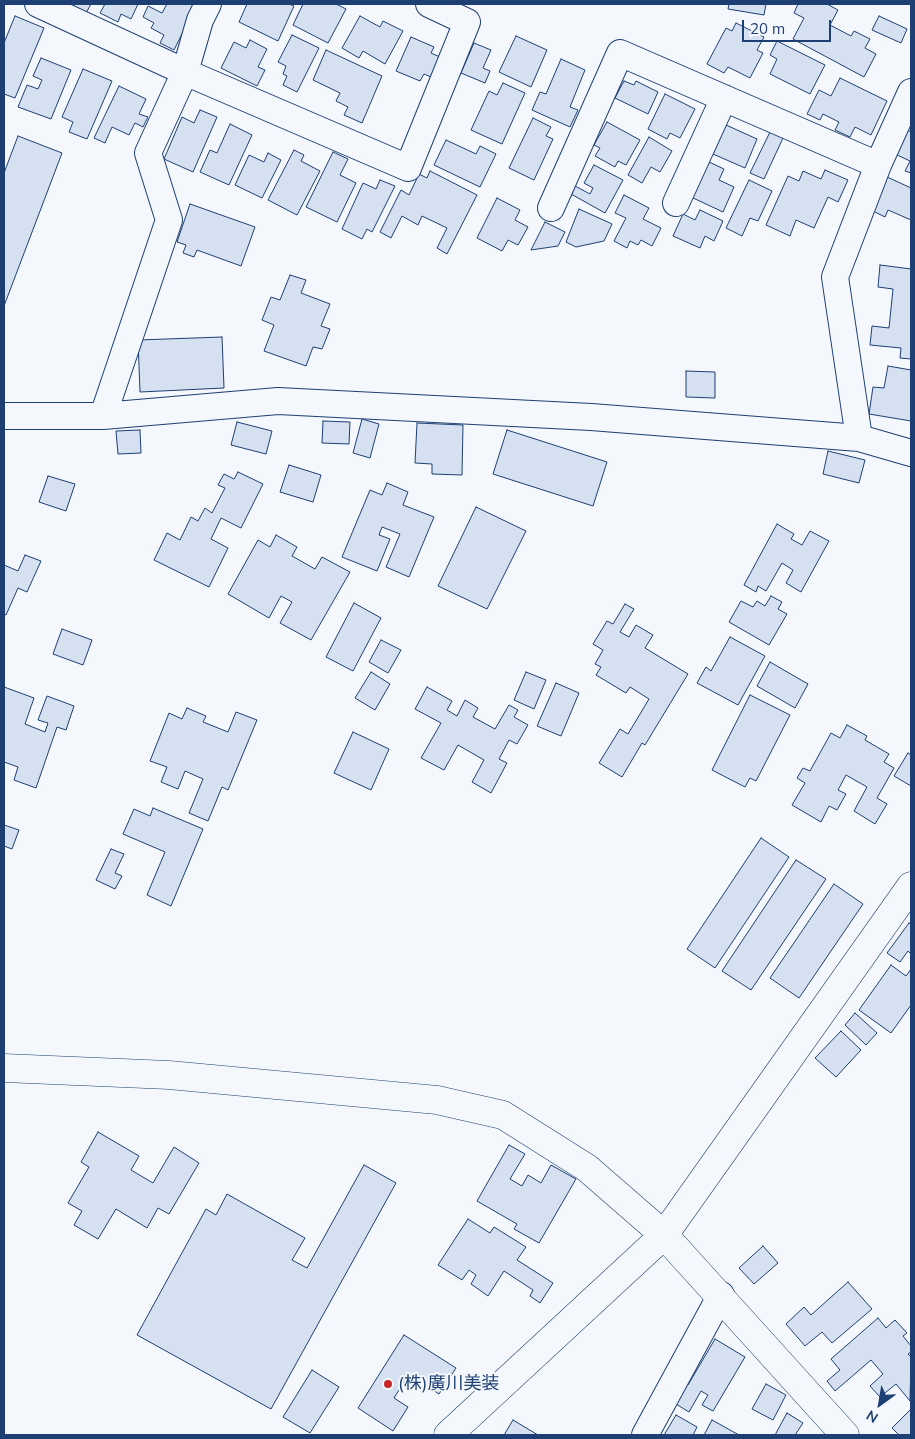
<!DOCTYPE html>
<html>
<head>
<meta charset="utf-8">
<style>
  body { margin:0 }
  #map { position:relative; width:915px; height:1439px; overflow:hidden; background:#f4f7fb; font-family:Mulish,sans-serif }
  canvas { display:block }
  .frame { position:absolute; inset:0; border:5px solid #1d3f73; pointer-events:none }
  .north { position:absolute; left:855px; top:1379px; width:50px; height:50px; -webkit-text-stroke:4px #f4f7fb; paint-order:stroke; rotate:212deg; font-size:14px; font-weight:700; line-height:20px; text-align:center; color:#1d3f73 }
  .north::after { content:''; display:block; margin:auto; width:18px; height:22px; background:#1d3f73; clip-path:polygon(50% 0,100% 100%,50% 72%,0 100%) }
  .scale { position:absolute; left:742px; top:20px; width:89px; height:22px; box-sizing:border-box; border:2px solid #1d3f73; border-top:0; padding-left:6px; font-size:15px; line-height:18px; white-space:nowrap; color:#1d3f73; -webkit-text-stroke:4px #f4f7fb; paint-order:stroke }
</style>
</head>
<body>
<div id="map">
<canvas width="915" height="1439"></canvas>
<div class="frame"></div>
<div class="north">N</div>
<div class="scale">20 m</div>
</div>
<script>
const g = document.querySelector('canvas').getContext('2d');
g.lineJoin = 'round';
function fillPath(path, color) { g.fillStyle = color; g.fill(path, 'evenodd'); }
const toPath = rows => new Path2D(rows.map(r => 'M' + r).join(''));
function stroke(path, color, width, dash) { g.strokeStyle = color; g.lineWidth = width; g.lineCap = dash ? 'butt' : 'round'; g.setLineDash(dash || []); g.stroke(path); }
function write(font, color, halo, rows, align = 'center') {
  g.font = font + ' Mulish,"Noto Sans JP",sans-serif'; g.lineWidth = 4; g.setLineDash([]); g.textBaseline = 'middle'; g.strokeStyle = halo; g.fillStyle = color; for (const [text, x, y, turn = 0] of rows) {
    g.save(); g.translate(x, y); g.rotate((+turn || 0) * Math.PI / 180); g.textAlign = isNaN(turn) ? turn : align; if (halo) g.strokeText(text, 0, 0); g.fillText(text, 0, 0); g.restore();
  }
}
const building = toPath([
  [69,4,91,4,86,13,69,4],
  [105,4,138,4,131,19,121,14,118,22,100,13,105,4],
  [167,4,197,4,174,50,160,43,164,35,151,28,154,23,143,17,148,6,162,13,167,4],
  [247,4,289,4,294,6,278,41,239,22,247,4],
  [303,4,336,4,346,9,328,43,293,25,303,4],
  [729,4,766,4,764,15,728,9,729,4],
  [798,4,827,4,838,10,830,25,851,36,854,31,870,39,865,48,876,54,864,77,793,39,804,18,794,13,798,4],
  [15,16,44,28,15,98,4,94,4,43,15,16],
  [360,16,380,27,383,21,403,31,385,64,363,51,359,58,342,48,360,16],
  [879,16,907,29,901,43,872,30,879,16],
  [736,23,764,37,757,50,763,53,750,78,728,67,724,73,707,64,726,28,732,31,736,23],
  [292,35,319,48,297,92,283,85,287,76,283,74,286,66,278,62,292,35],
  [516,36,547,50,531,87,499,72,516,36],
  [411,37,434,47,431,53,440,57,431,77,424,74,420,81,396,71,411,37],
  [250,40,267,49,258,67,265,70,257,86,221,68,234,42,246,48,250,40],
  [777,41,825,65,810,94,770,74,777,59,770,55,777,41],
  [474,43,491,50,483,68,490,71,485,83,461,73,474,43],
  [326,50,382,76,362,123,344,115,348,107,336,101,340,93,313,80,326,50],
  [41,58,71,70,51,119,18,107,27,85,38,89,42,80,33,76,41,58],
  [561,59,585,70,570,107,578,110,570,127,532,110,540,92,546,94,561,59],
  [83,69,112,81,87,139,69,132,73,122,62,117,83,69],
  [840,78,887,101,871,135,855,127,850,137,835,130,839,122,823,114,820,120,807,114,819,90,831,96,840,78],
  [624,81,634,85,636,81,658,92,648,114,615,98,624,81],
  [503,83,525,93,502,144,471,130,489,91,497,95,503,83],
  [119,86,146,99,139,114,148,117,143,127,135,123,129,135,112,127,105,143,94,138,119,86],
  [665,94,695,109,680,138,670,133,667,139,648,129,665,94],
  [200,110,217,117,193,172,164,159,182,117,194,123,200,110],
  [533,118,551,127,546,136,553,139,534,180,509,168,533,118],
  [607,122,640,140,626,165,618,161,615,167,595,156,600,148,594,145,607,122],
  [230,124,252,135,229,185,200,172,210,150,217,153,230,124],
  [726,125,757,139,745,168,713,154,726,125],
  [905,129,911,132,911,173,905,171,910,161,895,154,905,129],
  [770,132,783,138,764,179,750,173,770,132],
  [18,136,62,153,4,306,4,173,18,136],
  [649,137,672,151,660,172,651,167,642,183,628,175,649,137],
  [446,140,476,154,480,146,496,154,480,187,434,165,446,140],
  [294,150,304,155,301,161,320,171,297,215,268,200,294,150],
  [333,152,348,159,340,175,356,183,337,222,306,207,333,152],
  [268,153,281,160,262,198,235,185,249,155,264,162,268,153],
  [707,161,724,169,719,180,734,187,723,212,691,197,707,161],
  [594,165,623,180,605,213,571,194,575,186,590,194,593,188,584,183,594,165],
  [825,170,848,180,838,202,828,197,814,228,796,220,790,236,766,225,788,176,799,181,803,171,821,179,825,170],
  [430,171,477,195,447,254,437,248,447,228,422,216,418,225,402,216,391,238,380,232,401,190,409,195,419,174,427,178,430,171],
  [885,176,911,188,911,220,888,210,885,217,871,210,885,176],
  [380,180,395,186,372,232,367,229,362,239,342,229,363,183,376,189,380,180],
  [749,180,772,191,758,221,750,218,742,236,726,228,749,180],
  [624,195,649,208,643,219,661,228,652,246,641,240,638,245,630,241,627,248,614,241,626,218,615,213,624,195],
  [497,198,520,210,515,220,528,227,518,245,508,240,502,251,477,238,497,198],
  [190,204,255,227,241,266,197,250,194,257,183,253,186,245,177,242,190,204],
  [579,209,612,224,604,241,576,247,566,242,579,209],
  [700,210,723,221,714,241,705,236,700,248,673,236,683,214,695,220,700,210],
  [545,222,565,232,558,246,531,250,545,222],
  [880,265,911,269,911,359,900,358,901,348,870,345,872,326,889,328,893,289,878,287,880,265],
  [290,275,306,280,301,293,330,304,321,326,330,329,322,349,313,347,306,366,264,351,274,325,262,320,271,297,280,300,290,275],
  [222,337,224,388,140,392,138,340,222,337],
  [888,366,911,370,911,421,869,414,873,387,884,388,888,366],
  [686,371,715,372,715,398,686,397,686,371],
  [362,419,379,424,370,458,353,453,362,419],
  [323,421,350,422,349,444,322,443,323,421],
  [237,422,272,431,266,454,231,445,237,422],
  [417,423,463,425,462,475,432,474,432,464,415,463,417,423],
  [140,430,141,453,118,454,116,431,140,430],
  [507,430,607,462,593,506,493,474,507,430],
  [828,451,865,460,859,483,823,474,828,451],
  [289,465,321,475,313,502,280,492,289,465],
  [238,472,263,484,241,528,221,518,211,539,228,548,209,587,154,560,167,533,180,540,191,517,198,521,205,508,212,513,225,488,218,485,224,474,234,479,238,472],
  [48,476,75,484,66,511,39,502,48,476],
  [387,483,408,492,403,505,434,517,409,577,386,567,400,534,382,527,379,535,390,539,377,571,342,557,370,490,382,495,387,483],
  [476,507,526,531,487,609,438,586,476,507],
  [777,524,794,534,791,539,802,545,810,531,829,541,801,592,786,583,793,570,782,563,766,591,758,586,756,592,744,585,777,524],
  [276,535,297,547,292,556,315,569,322,557,350,572,311,640,280,623,292,602,281,596,269,618,228,594,258,540,270,547,276,535],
  [25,555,41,561,27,592,18,588,6,615,4,614,4,565,18,571,25,555],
  [771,596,782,602,778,609,787,614,769,645,729,622,741,601,753,607,757,601,765,606,771,596],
  [354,603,381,618,353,671,326,657,354,603],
  [625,604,634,609,620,632,629,637,636,625,653,635,645,648,688,674,645,745,642,743,622,777,599,763,620,729,628,734,649,699,630,687,626,693,596,675,601,667,595,664,603,650,593,644,607,621,613,624,625,604],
  [62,629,92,640,83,665,53,654,62,629],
  [730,637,765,656,738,705,697,683,706,667,711,671,730,637],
  [381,640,401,650,388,673,369,662,381,640],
  [770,662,808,684,795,708,757,686,770,662],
  [371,672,390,684,375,710,355,698,371,672],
  [526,672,546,680,534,709,514,700,526,672],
  [556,683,579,693,561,736,537,726,556,683],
  [4,687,34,698,25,724,45,732,48,723,38,720,47,696,74,706,66,730,57,727,36,788,14,780,18,767,4,762,4,687],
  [427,687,452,701,447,710,457,716,465,700,478,708,473,717,495,729,509,705,518,710,514,717,528,725,517,744,509,740,499,759,507,763,491,793,472,782,484,760,458,745,444,770,421,758,441,723,415,709,427,687],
  [750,695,790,715,756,781,750,778,745,787,712,770,750,695],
  [187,708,206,716,203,722,228,732,236,712,257,720,228,790,222,787,208,821,189,813,203,779,185,771,178,789,161,782,167,767,150,761,169,713,182,719,187,708],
  [847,725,867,736,865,740,889,754,884,762,894,768,877,798,887,804,875,824,854,811,867,787,846,775,838,790,846,794,837,810,829,806,821,822,792,805,805,783,797,778,803,768,810,771,831,733,840,738,847,725],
  [353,732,389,749,371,790,334,773,353,732],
  [908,753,911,755,911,786,894,776,908,753],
  [153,808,203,829,171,906,147,895,165,852,123,834,134,809,150,816,153,808],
  [4,825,19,830,12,849,4,846,4,825],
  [761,838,789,857,715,968,687,949,761,838],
  [111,849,124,854,115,873,122,876,115,889,96,880,111,849],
  [796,860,826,879,751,990,722,971,796,860],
  [834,884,863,904,799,998,770,978,834,884],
  [909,923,911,925,911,954,908,951,900,962,887,953,909,923],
  [891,965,906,976,911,969,911,1005,891,1033,859,1010,891,965],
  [855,1013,877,1033,866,1045,845,1025,855,1013],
  [841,1031,861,1050,836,1077,815,1058,841,1031],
  [98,1132,139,1156,131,1170,153,1183,174,1147,199,1163,169,1214,158,1208,147,1228,116,1209,98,1239,74,1225,82,1211,68,1203,89,1167,81,1162,98,1132],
  [509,1145,525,1154,510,1179,522,1186,528,1175,541,1183,551,1165,576,1179,539,1243,514,1229,517,1224,477,1201,509,1145],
  [364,1165,396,1183,271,1409,137,1335,206,1209,216,1215,227,1194,305,1238,292,1260,307,1268,364,1165],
  [468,1219,490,1233,494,1227,526,1247,517,1260,553,1283,540,1303,530,1296,533,1290,504,1271,488,1296,471,1284,476,1275,469,1270,462,1280,438,1265,468,1219],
  [763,1246,778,1263,754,1284,739,1268,763,1246],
  [848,1282,872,1309,832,1343,822,1332,805,1346,786,1324,804,1307,811,1315,848,1282],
  [878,1318,886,1328,895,1320,907,1333,903,1336,911,1346,911,1352,908,1354,911,1357,910,1401,896,1384,880,1397,870,1386,883,1374,871,1360,835,1391,827,1381,840,1370,831,1359,878,1318],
  [404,1335,456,1368,439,1394,409,1374,394,1398,408,1407,393,1431,358,1408,404,1335],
  [715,1339,745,1357,713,1411,702,1405,708,1395,701,1391,689,1412,671,1401,682,1382,688,1385,715,1339],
  [312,1370,339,1387,310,1433,283,1417,312,1370],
  [766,1384,786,1395,773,1420,752,1409,766,1384],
  [911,1409,911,1435,899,1435,892,1428,911,1409],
  [787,1413,803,1423,795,1435,775,1435,787,1413],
  [676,1415,697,1427,693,1435,664,1435,676,1415],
  [513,1420,538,1435,504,1435,513,1420],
  [712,1420,739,1435,704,1435,712,1420]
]);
const street = toPath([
  [38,4,185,72,408,168,467,22,429,4],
  [676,203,724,98],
  [551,208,620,53,878,165],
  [4,416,103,416,278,401,591,417,859,438,911,453],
  [103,416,169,220,148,153,185,72,200,20,208,4],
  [859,438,835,277,878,165,911,92],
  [645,1435,721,1295]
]);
const secondary = toPath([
  [4,1068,169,1075,437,1100,503,1115,587,1168,664,1235,845,1435],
  [448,1435,664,1235,911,886]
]);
const markers = [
  [388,1384,5,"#c62828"]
];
const poiNames = [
  ["(株)廣川美装",398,1384]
];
fillPath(building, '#d5e0f0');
stroke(building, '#1d3f73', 1);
stroke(street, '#1d3f73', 28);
stroke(secondary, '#1d3f73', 29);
stroke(street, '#f4f7fb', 26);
stroke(secondary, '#f4f7fb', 28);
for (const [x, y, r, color] of markers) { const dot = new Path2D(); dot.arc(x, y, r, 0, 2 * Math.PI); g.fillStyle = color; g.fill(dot); stroke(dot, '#f4f7fb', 2); }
write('18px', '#1d3f73', '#f4f7fb', poiNames, 'left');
</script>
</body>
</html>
